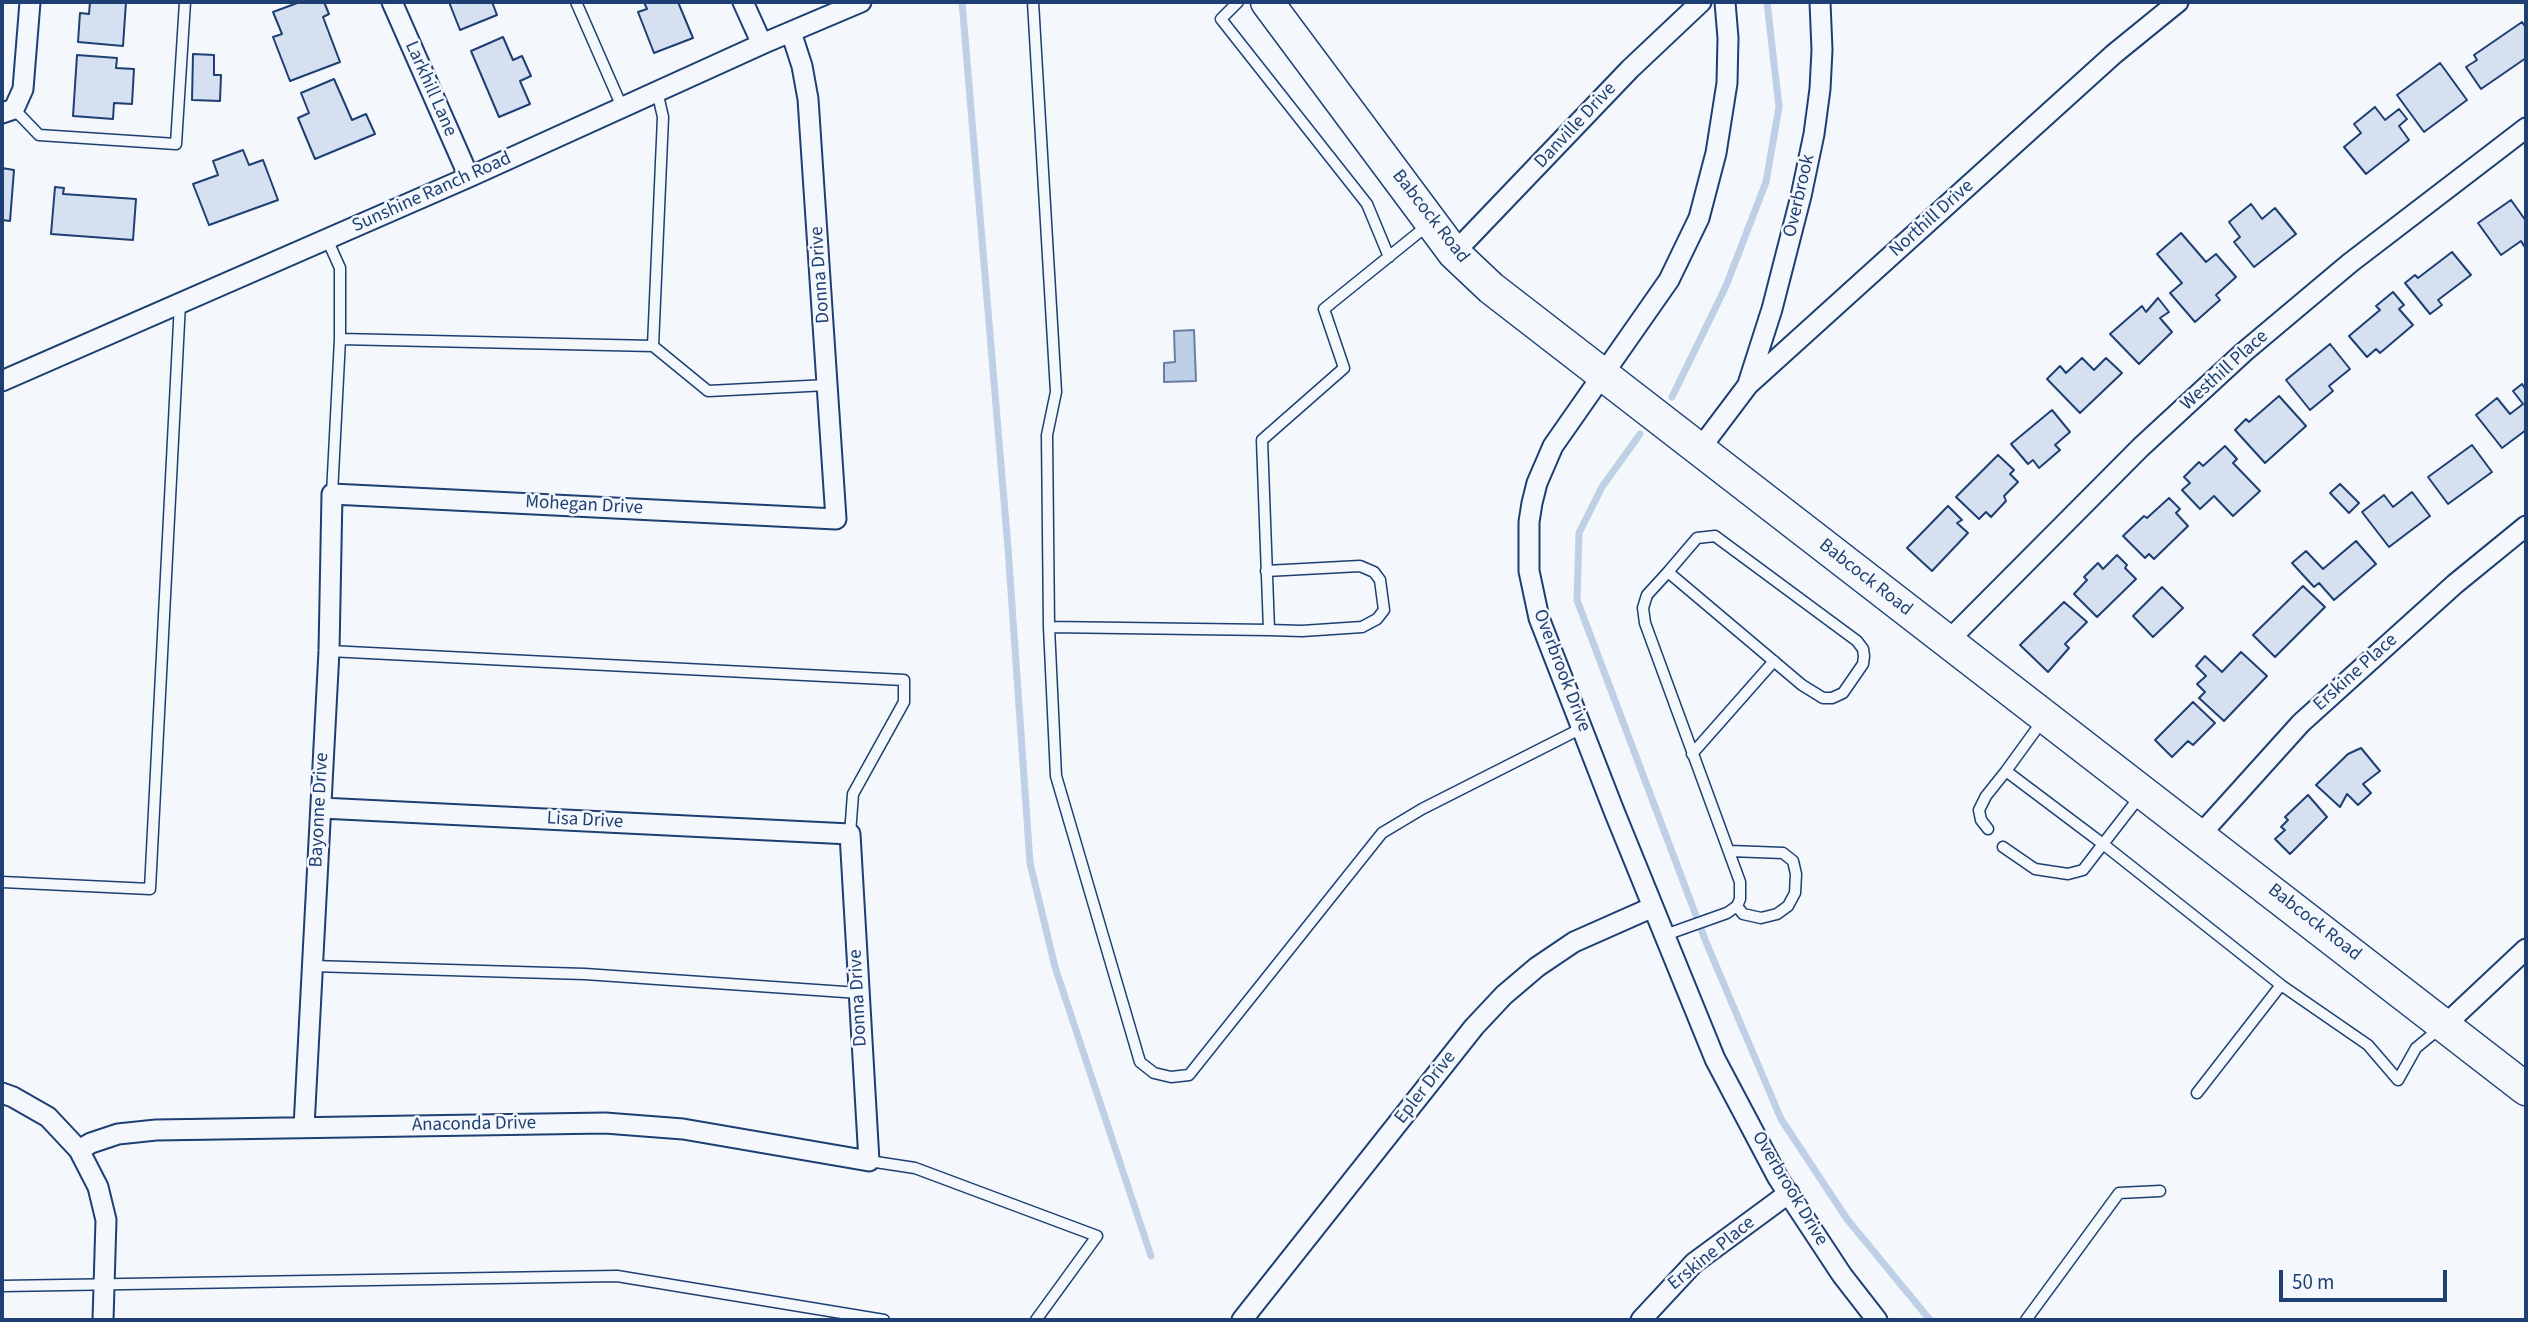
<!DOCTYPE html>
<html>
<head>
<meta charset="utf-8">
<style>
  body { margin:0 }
  #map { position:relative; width:2528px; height:1322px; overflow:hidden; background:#f4f7fb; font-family:"Source Sans 3",sans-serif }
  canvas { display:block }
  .frame { position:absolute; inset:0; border:4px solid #1d3f73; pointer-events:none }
  .scale { position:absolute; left:2279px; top:1270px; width:168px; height:32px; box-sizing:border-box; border:4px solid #1d3f73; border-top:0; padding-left:9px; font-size:21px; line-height:24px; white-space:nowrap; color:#1d3f73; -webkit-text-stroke:5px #f4f7fb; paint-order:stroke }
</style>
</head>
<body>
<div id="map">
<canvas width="2528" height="1322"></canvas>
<div class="frame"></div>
<div class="scale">50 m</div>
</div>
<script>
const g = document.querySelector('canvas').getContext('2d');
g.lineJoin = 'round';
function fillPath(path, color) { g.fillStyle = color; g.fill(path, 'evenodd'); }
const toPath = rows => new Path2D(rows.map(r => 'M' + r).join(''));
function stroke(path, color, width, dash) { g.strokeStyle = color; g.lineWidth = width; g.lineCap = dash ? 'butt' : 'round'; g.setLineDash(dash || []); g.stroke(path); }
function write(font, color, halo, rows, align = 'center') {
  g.font = font + ' "Source Sans 3",sans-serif'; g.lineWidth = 5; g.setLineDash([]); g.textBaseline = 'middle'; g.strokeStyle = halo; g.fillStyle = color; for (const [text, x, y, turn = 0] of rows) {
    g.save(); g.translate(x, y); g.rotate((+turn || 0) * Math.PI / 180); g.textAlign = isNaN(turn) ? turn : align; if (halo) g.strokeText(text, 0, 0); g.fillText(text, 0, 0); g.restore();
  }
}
const water = toPath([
  [1194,330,1196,381,1164,382,1164,363,1175,362,1174,331,1194,330]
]);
const stream = toPath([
  [962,2,1008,548,1030,863,1055,967,1151,1256],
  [1672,397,1726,286,1766,182,1779,107,1767,2],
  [1640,434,1602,487,1579,533,1577,600,1706,942,1781,1119,1847,1219,1930,1320]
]);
const building = toPath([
  [90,2,126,2,123,46,78,42,80,13,89,14,90,2],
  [300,2,324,2,329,14,323,17,340,62,290,81,273,37,282,34,273,12,300,2],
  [449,2,492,2,497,15,460,30,449,2],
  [644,2,678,2,693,38,654,53,638,12,647,9,644,2],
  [2522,22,2526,28,2526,58,2481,89,2466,67,2477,60,2474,55,2522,22],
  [503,37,513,60,522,56,531,76,520,81,530,104,499,117,471,51,503,37],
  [193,54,214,55,214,75,221,75,220,101,192,100,193,54],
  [77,55,117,58,116,68,134,69,132,104,114,103,113,119,73,116,77,55],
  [2440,63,2467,100,2424,132,2397,95,2440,63],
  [334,79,352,120,366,114,375,134,315,159,298,118,309,113,301,93,334,79],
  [2375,107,2385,120,2399,109,2407,119,2399,126,2409,140,2366,174,2344,147,2361,133,2354,124,2375,107],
  [243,150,249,165,263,160,278,200,209,225,193,184,218,175,213,161,243,150],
  [2,168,14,170,10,221,2,220,2,168],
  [55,187,64,188,63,194,136,199,133,240,51,234,55,187],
  [2511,200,2526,221,2526,244,2524,246,2521,241,2501,255,2478,223,2511,200],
  [2251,204,2262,219,2275,208,2296,234,2254,267,2234,242,2240,237,2229,222,2251,204],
  [2181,233,2206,262,2216,254,2236,277,2216,295,2220,300,2195,322,2170,293,2182,283,2157,254,2181,233],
  [2452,252,2471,275,2438,300,2442,305,2430,314,2405,283,2415,275,2418,278,2452,252],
  [2393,292,2404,305,2399,309,2413,325,2380,353,2376,349,2367,357,2349,336,2380,310,2376,306,2393,292],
  [2158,298,2169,312,2160,318,2172,332,2139,364,2110,334,2142,306,2146,312,2158,298],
  [2330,344,2350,369,2329,386,2333,391,2310,410,2286,380,2330,344],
  [2082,358,2094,370,2106,358,2122,373,2080,413,2047,379,2060,366,2066,373,2082,358],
  [2522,384,2526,390,2526,430,2502,448,2476,415,2497,398,2510,414,2523,404,2513,391,2522,384],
  [2279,396,2306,426,2265,463,2235,430,2246,419,2249,422,2279,396],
  [2052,410,2070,432,2055,445,2060,450,2039,468,2033,460,2028,464,2011,444,2052,410],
  [2472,445,2492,472,2448,504,2428,477,2472,445],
  [2225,446,2237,459,2233,463,2260,491,2233,516,2214,496,2200,509,2182,490,2190,483,2184,477,2199,462,2203,466,2225,446],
  [1998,455,2014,470,2010,474,2018,482,2004,496,2006,501,1991,517,1986,512,1979,519,1956,497,1998,455],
  [2340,484,2359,503,2349,513,2330,493,2340,484],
  [2412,492,2430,516,2389,547,2362,512,2384,495,2393,507,2412,492],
  [2169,498,2180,509,2176,513,2188,526,2154,559,2149,554,2145,558,2123,536,2144,516,2147,518,2169,498],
  [1948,506,1962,520,1957,523,1968,533,1932,571,1907,548,1948,506],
  [2356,541,2376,564,2334,600,2319,583,2314,587,2292,563,2306,551,2323,569,2356,541],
  [2117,555,2127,565,2125,568,2136,579,2097,617,2074,594,2087,580,2084,577,2098,563,2103,569,2117,555],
  [2303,586,2325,607,2275,657,2253,635,2303,586],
  [2162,587,2183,608,2153,637,2133,616,2162,587],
  [2064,602,2087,622,2065,644,2069,648,2048,672,2020,645,2064,602],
  [2241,652,2267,676,2224,721,2199,698,2205,692,2197,684,2206,676,2196,666,2205,656,2222,672,2241,652],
  [2193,702,2215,723,2193,745,2188,741,2172,757,2155,740,2193,702],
  [2361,748,2380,771,2363,784,2371,793,2358,805,2347,794,2340,807,2316,785,2348,754,2361,748],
  [2308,795,2327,817,2290,854,2275,839,2285,830,2281,827,2288,820,2285,817,2308,795]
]);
const service = toPath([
  [576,2,622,107],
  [1033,2,1056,392,1047,435,1049,627,1056,776,1140,1062,1154,1073,1171,1077,1189,1075,1382,833,1422,809,1582,728],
  [1238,2,1221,19,1367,204,1389,257],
  [657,91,663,117,653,346,708,391,828,385],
  [14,109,39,135,176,144,185,2],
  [327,239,340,268,340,339,332,494],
  [340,339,653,346],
  [1266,571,1360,566,1374,572,1380,580,1384,610,1377,619,1362,627,1302,631,1269,630],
  [1049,627,1269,630,1262,440,1344,368,1324,309,1428,225],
  [329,651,904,680,904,702,853,794,850,834],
  [1692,754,1774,661],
  [2141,795,2103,844,2281,985,2368,1045,2398,1080,2416,1048,2439,1029],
  [1988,829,1981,820,1979,810,1986,796,2006,771],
  [2003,847,2035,869,2068,874,2083,870,2103,844,2006,771,2043,720],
  [1730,851,1783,853,1793,861,1796,874,1795,893,1788,906,1777,914,1761,918,1743,914,1737,906],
  [2,882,150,889,180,303],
  [1665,935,1727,913,1737,906,1740,899,1740,882,1645,623,1643,608,1647,595,1668,572,1697,538,1715,536,1857,641,1863,649,1864,656,1863,664,1843,693,1832,698,1823,698,1802,685,1668,572],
  [312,966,585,974,859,993],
  [2197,1093,2281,985],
  [869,1161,915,1168,1097,1236,1036,1320],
  [2,1286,617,1276,884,1320],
  [2026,1320,2119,1193,2160,1191]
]);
const minor = toPath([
  [392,2,469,177],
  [743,2,762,44],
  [1725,2,1728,38,1727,83,1716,153,1699,218,1669,280,1553,446,1537,483,1532,503,1529,522,1529,571,1539,618,1614,811,1715,1059,1778,1178,1842,1275,1877,1320],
  [2,113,14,109,23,89,30,2],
  [1454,253,1630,69,1701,2],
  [2,381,469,177,762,44,861,2],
  [1748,384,1772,309,1801,196,1814,134,1820,89,1822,50,1820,2],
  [1699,450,1748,385,2114,54,2178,2],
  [1947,642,2141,447,2244,352,2350,263,2526,128],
  [2200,835,2301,723,2455,584,2526,526],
  [2445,1025,2526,949],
  [2,1093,13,1097,48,1117,79,1150,98,1187,106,1220,103,1320],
  [304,1127,329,651,332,494,836,519,808,99,802,66,791,32],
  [79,1150,91,1143,118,1134,156,1130,605,1123,683,1129,869,1161,850,834,321,808],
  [1242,1320,1474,1027,1504,995,1537,967,1574,942,1653,907],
  [1641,1320,1694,1263,1789,1193]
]);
const primary = toPath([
  [1267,2,1454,253,1491,288,2526,1089]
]);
const streetNames = [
  ["Larkhill Lane",430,89,66],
  ["Danville Drive",1576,126,-47],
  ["Sunshine Ranch Road",432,193,-24],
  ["Overbrook",1800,196,-77],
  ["Babcock Road",1430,217,52],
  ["Northill Drive",1932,219,-42],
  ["Donna Drive",821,275,-94],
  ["Westhill Place",2225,371,-42],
  ["Mohegan Drive",584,506,3],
  ["Babcock Road",1865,578,38],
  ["Overbrook Drive",1561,671,69],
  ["Erskine Place",2356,673,-42],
  ["Bayonne Drive",320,810,-87],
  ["Lisa Drive",585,821,3],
  ["Babcock Road",2314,923,38],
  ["Donna Drive",859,998,-93],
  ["Epler Drive",1426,1088,-52],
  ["Anaconda Drive",474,1125,-1],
  ["Overbrook Drive",1789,1189,59],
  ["Erskine Place",1712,1254,-39]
];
fillPath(water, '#bed0e5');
stroke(water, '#687fa3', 2);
stroke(stream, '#bed0e5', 7);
fillPath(building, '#d5e0f0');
stroke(building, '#1d3f73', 2);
stroke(service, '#1d3f73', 13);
stroke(minor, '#1d3f73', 23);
stroke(primary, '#1d3f73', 35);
stroke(service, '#f4f7fb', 10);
stroke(minor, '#f4f7fb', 19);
stroke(primary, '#f4f7fb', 32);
write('19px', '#1d3f73', '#f4f7fb', streetNames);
</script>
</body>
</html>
